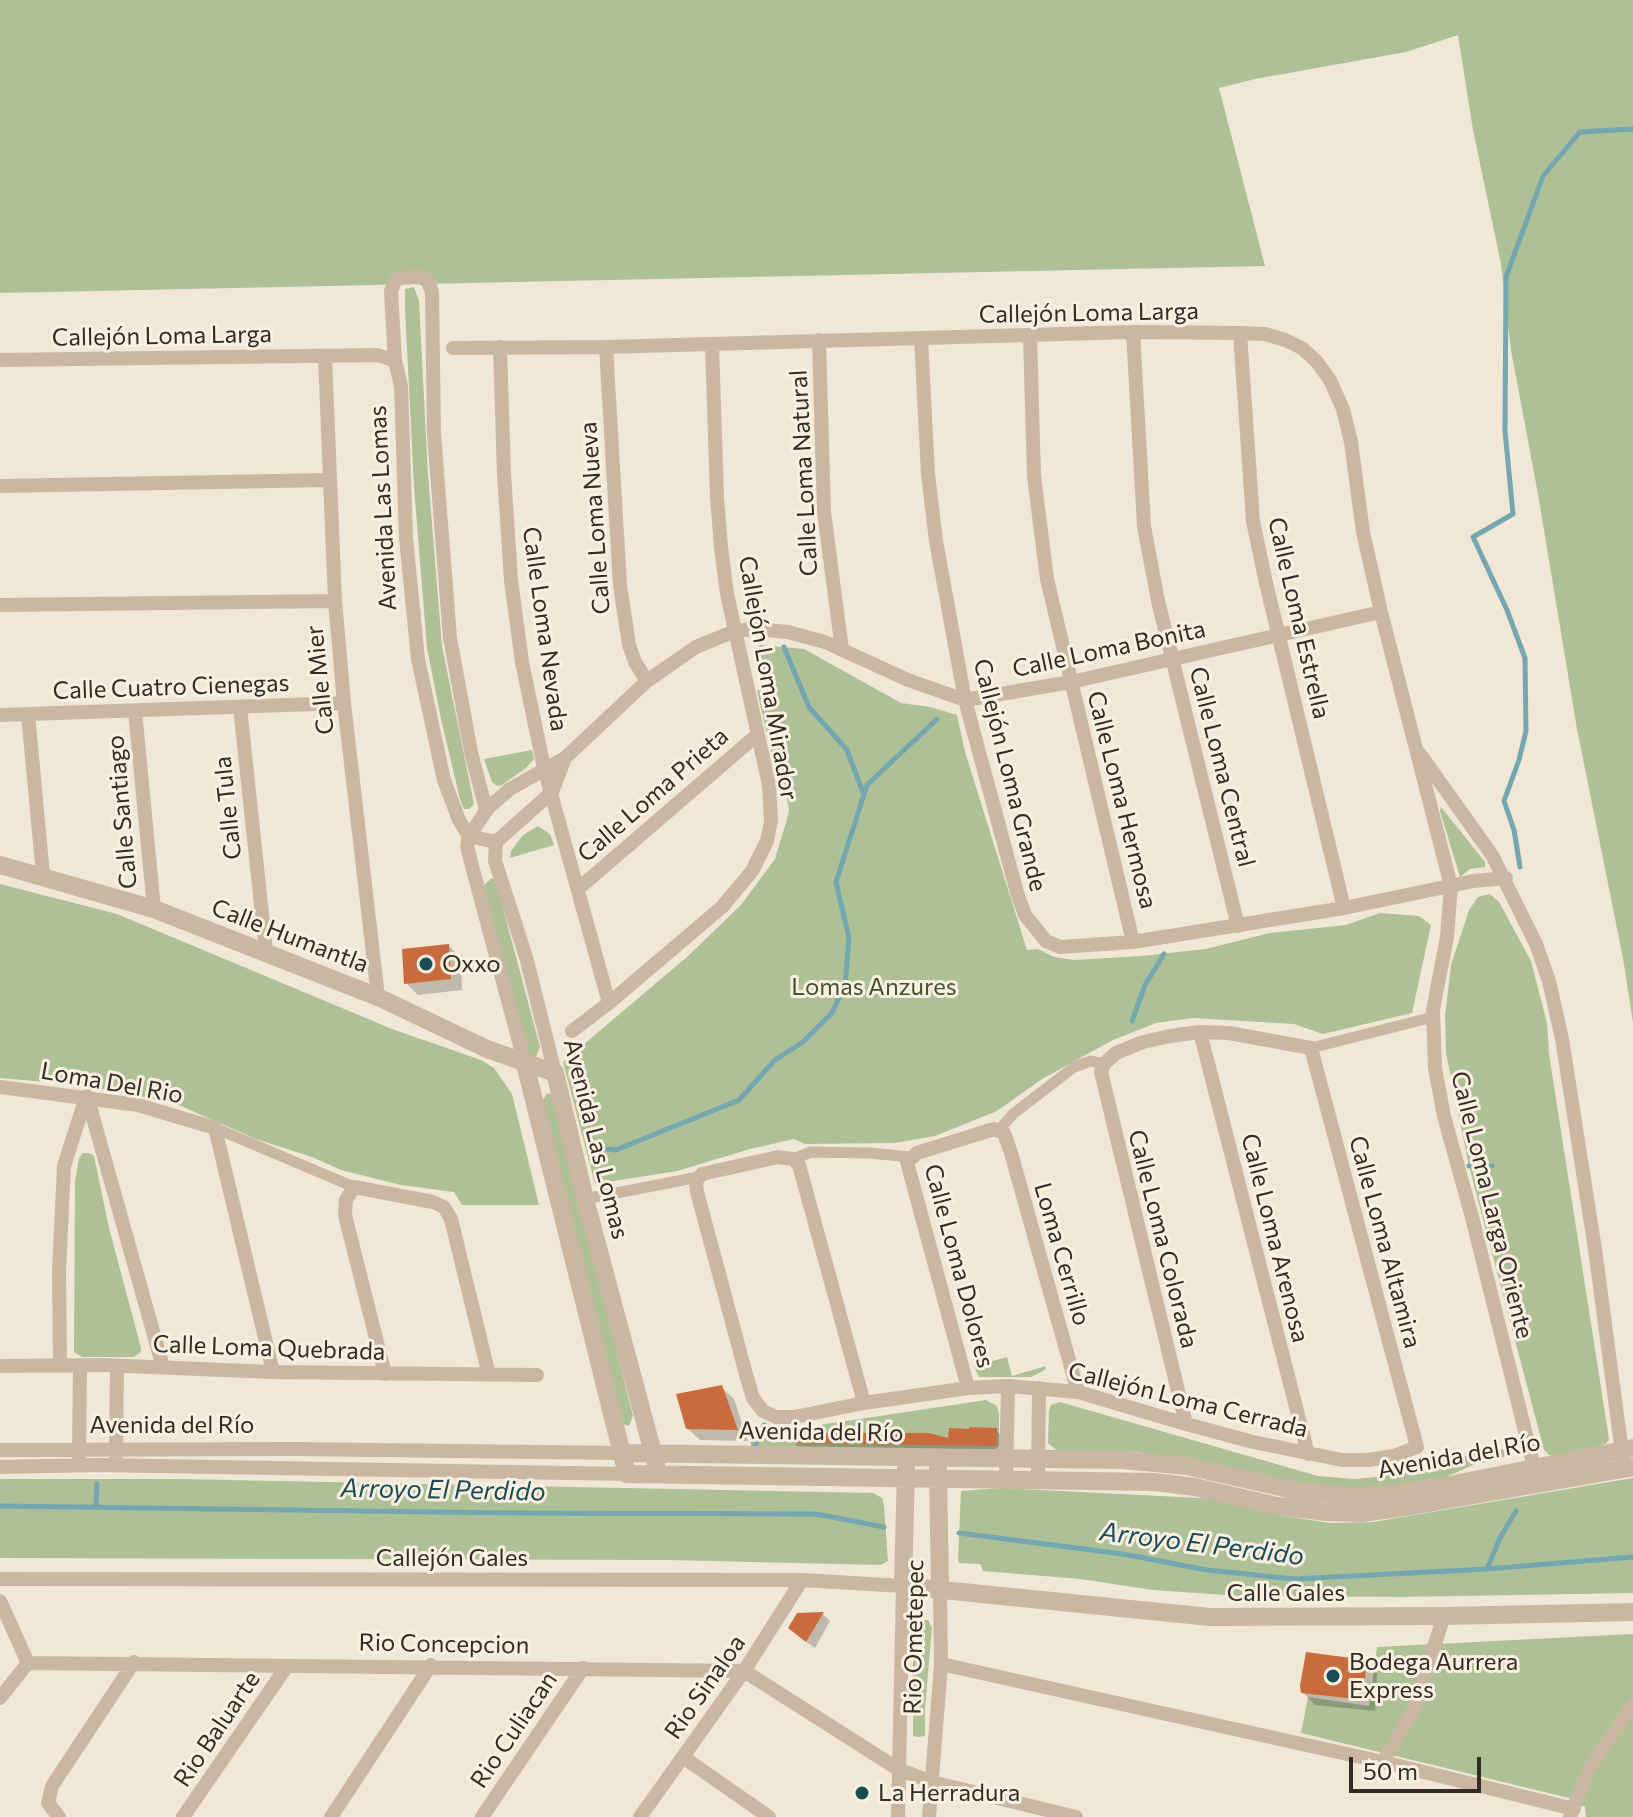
<!DOCTYPE html>
<html>
<head>
<meta charset="utf-8">
<style>
  body { margin:0 }
  #map { position:relative; width:1633px; height:1817px; overflow:hidden; background:#f1e7d6; font-family:Commissioner,sans-serif }
  canvas { display:block }
  .scale { position:absolute; left:1349px; top:1757px; width:132px; height:36px; box-sizing:border-box; border:4px solid #332b25; border-top:0; padding-left:10px; font-size:24px; line-height:28px; white-space:nowrap; color:#332b25; -webkit-text-stroke:6px #f9f0e2; paint-order:stroke }
</style>
</head>
<body>
<div id="map">
<canvas width="1633" height="1817"></canvas>
<div class="scale">50 m</div>
</div>
<script>
const g = document.querySelector('canvas').getContext('2d');
g.lineJoin = 'round';
function fillPath(path, color) { g.fillStyle = color; g.fill(path, 'evenodd'); }
const toPath = rows => new Path2D(rows.map(r => 'M' + r).join(''));
function stroke(path, color, width, dash) { g.strokeStyle = color; g.lineWidth = width; g.lineCap = dash ? 'butt' : 'round'; g.setLineDash(dash || []); g.stroke(path); }
function write(font, color, halo, rows, align = 'center') {
  g.font = font + ' Commissioner,sans-serif'; g.lineWidth = 6; g.setLineDash([]); g.textBaseline = 'middle'; g.strokeStyle = halo; g.fillStyle = color; for (const [text, x, y, turn = 0] of rows) {
    g.save(); g.translate(x, y); g.rotate((+turn || 0) * Math.PI / 180); g.textAlign = isNaN(turn) ? turn : align; if (halo) g.strokeText(text, 0, 0); g.fillText(text, 0, 0); g.restore();
  }
}
const green = toPath([
  [0,0,1633,0,1633,1022,1623,958,1577,729,1538,494,1511,350,1501,264,1473,130,1458,35,1406,52,1255,79,1219,88,1265,266,0,293],
  [414,287,419,301,428,475,442,646,474,804,469,809,464,809,460,799,441,719,427,648,414,487,405,308,405,289],
  [760,645,804,649,901,703,930,707,957,715,965,752,1027,950,1038,949,1054,957,1074,960,1141,956,1206,949,1270,933,1346,925,1380,913,1419,916,1431,925,1412,1013,1323,1034,1294,1024,1193,1018,1156,1023,1113,1040,1042,1079,997,1111,935,1136,895,1143,805,1144,794,1139,750,1149,677,1171,595,1184,563,1062,688,956,741,905,775,859,787,819,789,810,780,760,773,761,757,691,762,689,754,649,758,649],
  [532,750,534,759,526,768,502,785,497,786,492,782,484,759],
  [1441,807,1485,862,1485,867,1470,869,1460,877,1440,811],
  [538,826,550,834,554,845,510,858,511,851,523,835],
  [492,878,496,882,540,1047,536,1057,528,1055,484,885],
  [0,884,117,914,392,1029,481,1060,494,1068,512,1094,539,1205,462,1205,454,1192,401,1185,341,1170,312,1157,256,1139,174,1103,82,1085,0,1078],
  [1490,894,1499,902,1531,961,1547,1023,1549,1054,1609,1439,1606,1444,1558,1455,1549,1455,1544,1450,1469,1166,1446,1053,1445,1016,1451,965,1469,910,1478,897],
  [547,1093,551,1094,557,1113,633,1416,629,1426,623,1424,542,1102],
  [83,1153,89,1153,94,1156,109,1228,141,1348,141,1352,134,1357,82,1357,74,1352,75,1182,79,1158],
  [1007,1357,1012,1376,1046,1366,1045,1370,1031,1377,979,1377,974,1366],
  [986,1400,997,1406,999,1414,999,1446,994,1450,751,1446,750,1427,759,1434,766,1433],
  [1060,1402,1318,1476,1355,1479,1376,1477,1430,1462,1502,1449,1507,1451,1505,1456,1499,1460,1475,1464,1435,1482,1353,1491,1230,1471,1138,1452,1103,1451,1061,1454,1048,1443,1049,1411,1051,1405],
  [1633,1478,1633,1593,1401,1597,1240,1596,1153,1590,1080,1579,983,1571,980,1564,959,1563,958,1559,961,1491,1001,1488,1220,1499,1278,1515,1330,1523,1373,1522],
  [0,1479,178,1479,873,1493,882,1498,884,1505,888,1561,881,1565,667,1560,0,1558],
  [917,1619,928,1620,932,1628,925,1708,925,1736,918,1737,913,1736,913,1626],
  [1633,1634,1633,1817,1586,1817,1585,1807,1569,1798,1301,1733,1308,1697,1369,1706,1377,1647]
]);
const shadow = toPath([
  [449,946,461,958,462,990,418,995,406,983],
  [721,1387,734,1399,748,1441,700,1440,687,1428],
  [996,1430,1008,1442,1008,1457,805,1455,795,1444,824,1435,950,1441],
  [823,1614,830,1621,815,1648,798,1636],
  [1365,1662,1377,1674,1375,1711,1315,1705,1303,1692]
]);
const stream = toPath([
  [784,647,809,707,847,750,864,795],
  [1520,867,1514,830,1504,801,1519,760,1526,731,1525,658,1507,610,1473,537,1513,514,1505,431,1506,277,1543,176,1580,132,1633,129],
  [1132,1021,1145,985,1164,954],
  [597,1148,616,1150,739,1100,775,1060,803,1042,832,1013,845,985,849,938,836,882,867,785,937,719],
  [1469,1166,1492,1166],
  [754,1448,764,1425],
  [0,1506,509,1513,816,1514,884,1527],
  [96,1507,97,1484],
  [959,1533,1123,1554,1207,1570,1294,1579,1487,1569,1633,1557],
  [1487,1569,1500,1538,1516,1511]
]);
const building = toPath([
  [449,944,451,979,404,984,402,949],
  [722,1385,738,1430,686,1429,676,1394],
  [969,1427,997,1428,997,1446,791,1443,823,1433,929,1433,948,1438,949,1428,969,1429],
  [824,1612,806,1642,788,1628,797,1613],
  [1306,1652,1366,1660,1364,1700,1301,1693,1300,1686]
]);
const pedestrian = toPath([
  [1311,1048,1433,1017],
  [215,1128,354,1187],
  [999,1130,1013,1114,1074,1067,1091,1061,1104,1064],
  [793,1159,811,1152,869,1153,911,1157],
  [585,1199,699,1177]
]);
const minor = toPath([
  [1133,332,1144,526,1158,601,1238,926],
  [1240,333,1253,521,1266,583,1344,908],
  [1030,335,1034,476,1047,579,1133,942],
  [921,338,928,474,936,541,965,700,1018,896,1025,915,1046,941,1060,947,1133,942,1344,908,1474,881,1506,878],
  [819,340,824,512,842,650],
  [500,347,504,474,511,580,522,662,544,768,609,1003],
  [606,347,620,585,629,645,635,662,647,681],
  [453,348,606,347,1133,332,1240,333,1265,334,1285,340,1302,348,1317,362,1330,380,1343,409,1351,442,1363,532,1381,612,1451,886,1447,937,1433,1010,1435,1068,1444,1116,1473,1221,1536,1475],
  [325,357,335,601,344,703,378,997],
  [0,360,378,355,395,361],
  [0,486,328,480],
  [0,605,335,601],
  [240,707,266,952],
  [135,711,154,909],
  [28,714,43,875],
  [0,715,344,703],
  [1420,754,1492,855,1536,944,1549,981,1562,1039,1595,1249,1623,1460],
  [486,810,471,752,450,638,434,434,432,292,427,280,417,276,396,279,391,291,395,361,401,386,406,538,418,659,444,780,459,820,469,836,496,842],
  [496,842,495,861,526,957,555,1073],
  [496,842,552,792,565,758],
  [578,889,757,735],
  [572,1031,609,1003,722,907,752,871,767,841,771,821,769,785,727,594,721,547,717,497,712,344],
  [1200,1032,1308,1454],
  [525,1064,472,866,467,846,469,836,488,808,510,789,565,758,647,681,696,647,735,631,755,629,788,632,825,642,908,680,965,700,1071,682,1381,612],
  [0,1087,138,1105,215,1128,273,1372],
  [87,1096,163,1367],
  [60,1365,59,1271,64,1166,86,1097],
  [0,1366,102,1365,273,1372,537,1375],
  [385,1374,345,1215,346,1200,354,1187,433,1202,444,1207,451,1219,489,1375],
  [968,1388,907,1162,917,1153,994,1129,1004,1133,1011,1153,1078,1392],
  [864,1403,799,1165,793,1159,778,1157,702,1174,696,1181,697,1192,747,1378,753,1398,763,1411,776,1417,794,1417,864,1403,968,1388,1008,1386,1078,1392,1186,1424,1253,1442,1342,1460,1368,1460,1394,1456,1417,1447,1311,1048,1229,1033,1200,1032,1170,1036,1143,1042,1116,1053,1104,1064,1101,1072,1186,1424],
  [0,1450,295,1449,623,1453],
  [79,1457,80,1366],
  [116,1457,117,1366],
  [0,1467,98,1465,627,1474],
  [1006,1479,1008,1386],
  [1038,1480,1039,1388],
  [0,1579,802,1580,903,1586,898,1817],
  [0,1601,28,1663],
  [28,1663,744,1671,898,1769,932,1782,1076,1817],
  [941,1664,1383,1762,1574,1809],
  [0,1698,28,1663],
  [683,1757,769,1817],
  [1383,1762,1414,1709,1444,1616],
  [59,1817,48,1803,52,1786,134,1662],
  [183,1817,287,1666],
  [331,1817,431,1665],
  [482,1817,583,1668],
  [640,1817,744,1671,802,1580],
  [929,1817,941,1664,940,1589],
  [1570,1817,1589,1769,1633,1705]
]);
const tertiary = toPath([
  [0,865,154,909,378,997,487,1049,555,1073,585,1199,656,1464],
  [525,1064,627,1474,1155,1482,1195,1487,1277,1506,1326,1512,1362,1513,1412,1506,1633,1467],
  [623,1453,1122,1460,1187,1466,1293,1490,1348,1496,1386,1495,1440,1487,1633,1448],
  [906,1468,903,1586,1210,1617,1444,1616,1633,1612],
  [938,1468,940,1589]
]);
const markers = [
  [426,964,8,"#1a4c55"],
  [1333,1676,8,"#1a4c55"],
  [862,1793,8,"#1a4c55"]
];
const streetNames = [
  ["Callejón Loma Larga",1089,313,-1],
  ["Callejón Loma Larga",162,336,-1],
  ["Calle Loma Natural",804,473,-93],
  ["Avenida Las Lomas",383,508,-93],
  ["Calle Loma Nueva",595,518,-94],
  ["Calle Loma Estrella",1299,618,77],
  ["Calle Loma Nevada",545,629,82],
  ["Calle Loma Bonita",1109,649,-12],
  ["Callejón Loma Mirador",768,678,80],
  ["Calle Mier",320,680,-96],
  ["Calle Cuatro Cienegas",171,687,-2],
  ["Calle Loma Central",1222,767,76],
  ["Callejón Loma Grande",1010,775,76],
  ["Calle Loma Prieta",653,795,-41],
  ["Calle Loma Hermosa",1122,800,76],
  ["Calle Tula",228,808,-96],
  ["Calle Santiago",122,812,-95],
  ["Calle Humantla",290,936,21],
  ["Loma Del Rio",112,1083,10],
  ["Avenida Las Lomas",596,1139,76],
  ["Calle Loma Larga Oriente",1492,1205,76],
  ["Calle Loma Arenosa",1275,1238,76],
  ["Calle Loma Colorada",1163,1239,76],
  ["Calle Loma Altamira",1385,1242,75],
  ["Loma Cerrillo",1062,1254,74],
  ["Calle Loma Dolores",959,1266,75],
  ["Calle Loma Quebrada",269,1348,2],
  ["Callejón Loma Cerrada",1188,1400,14],
  ["Avenida del Río",172,1425],
  ["Avenida del Río",821,1432,1],
  ["Avenida del Río",1459,1456,-10],
  ["Callejón Gales",452,1558],
  ["Calle Gales",1286,1593],
  ["Rio Ometepec",914,1637,-89],
  ["Rio Concepcion",444,1644,1],
  ["Rio Sinaloa",705,1687,-55],
  ["Rio Baluarte",217,1729,-56],
  ["Rio Culiacan",514,1730,-56]
];
const poiNames = [
  ["Oxxo",442,964],
  ["Bodega Aurrera",1349,1662],
  ["Express",1349,1690],
  ["La Herradura",878,1793]
];
const parkNames = [
  ["Lomas Anzures",874,987]
];
const waterNames = [
  ["Arroyo El Perdido",443,1490,1],
  ["Arroyo El Perdido",1202,1544,7]
];
fillPath(green, '#aec096');
fillPath(shadow, '#0003');
stroke(stream, '#74a7af', 5);
fillPath(building, '#c96b3c');
stroke(pedestrian, '#c9b7a2', 11);
stroke(minor, '#c9b7a2', 14);
stroke(tertiary, '#c9b7a2', 18);
for (const [x, y, r, color] of markers) { const dot = new Path2D(); dot.arc(x, y, r, 0, 2 * Math.PI); g.fillStyle = color; g.fill(dot); stroke(dot, '#f9f0e2', 3); }
write('24px', '#332b25', '#f9f0e2', streetNames);
write('24px', '#332b25', '#f9f0e2', poiNames, 'left');
write('24px', '#3f5228', '#f9f0e2', parkNames);
write('italic 26px', '#1a4c55', '#f9f0e2', waterNames);
</script>
</body>
</html>
